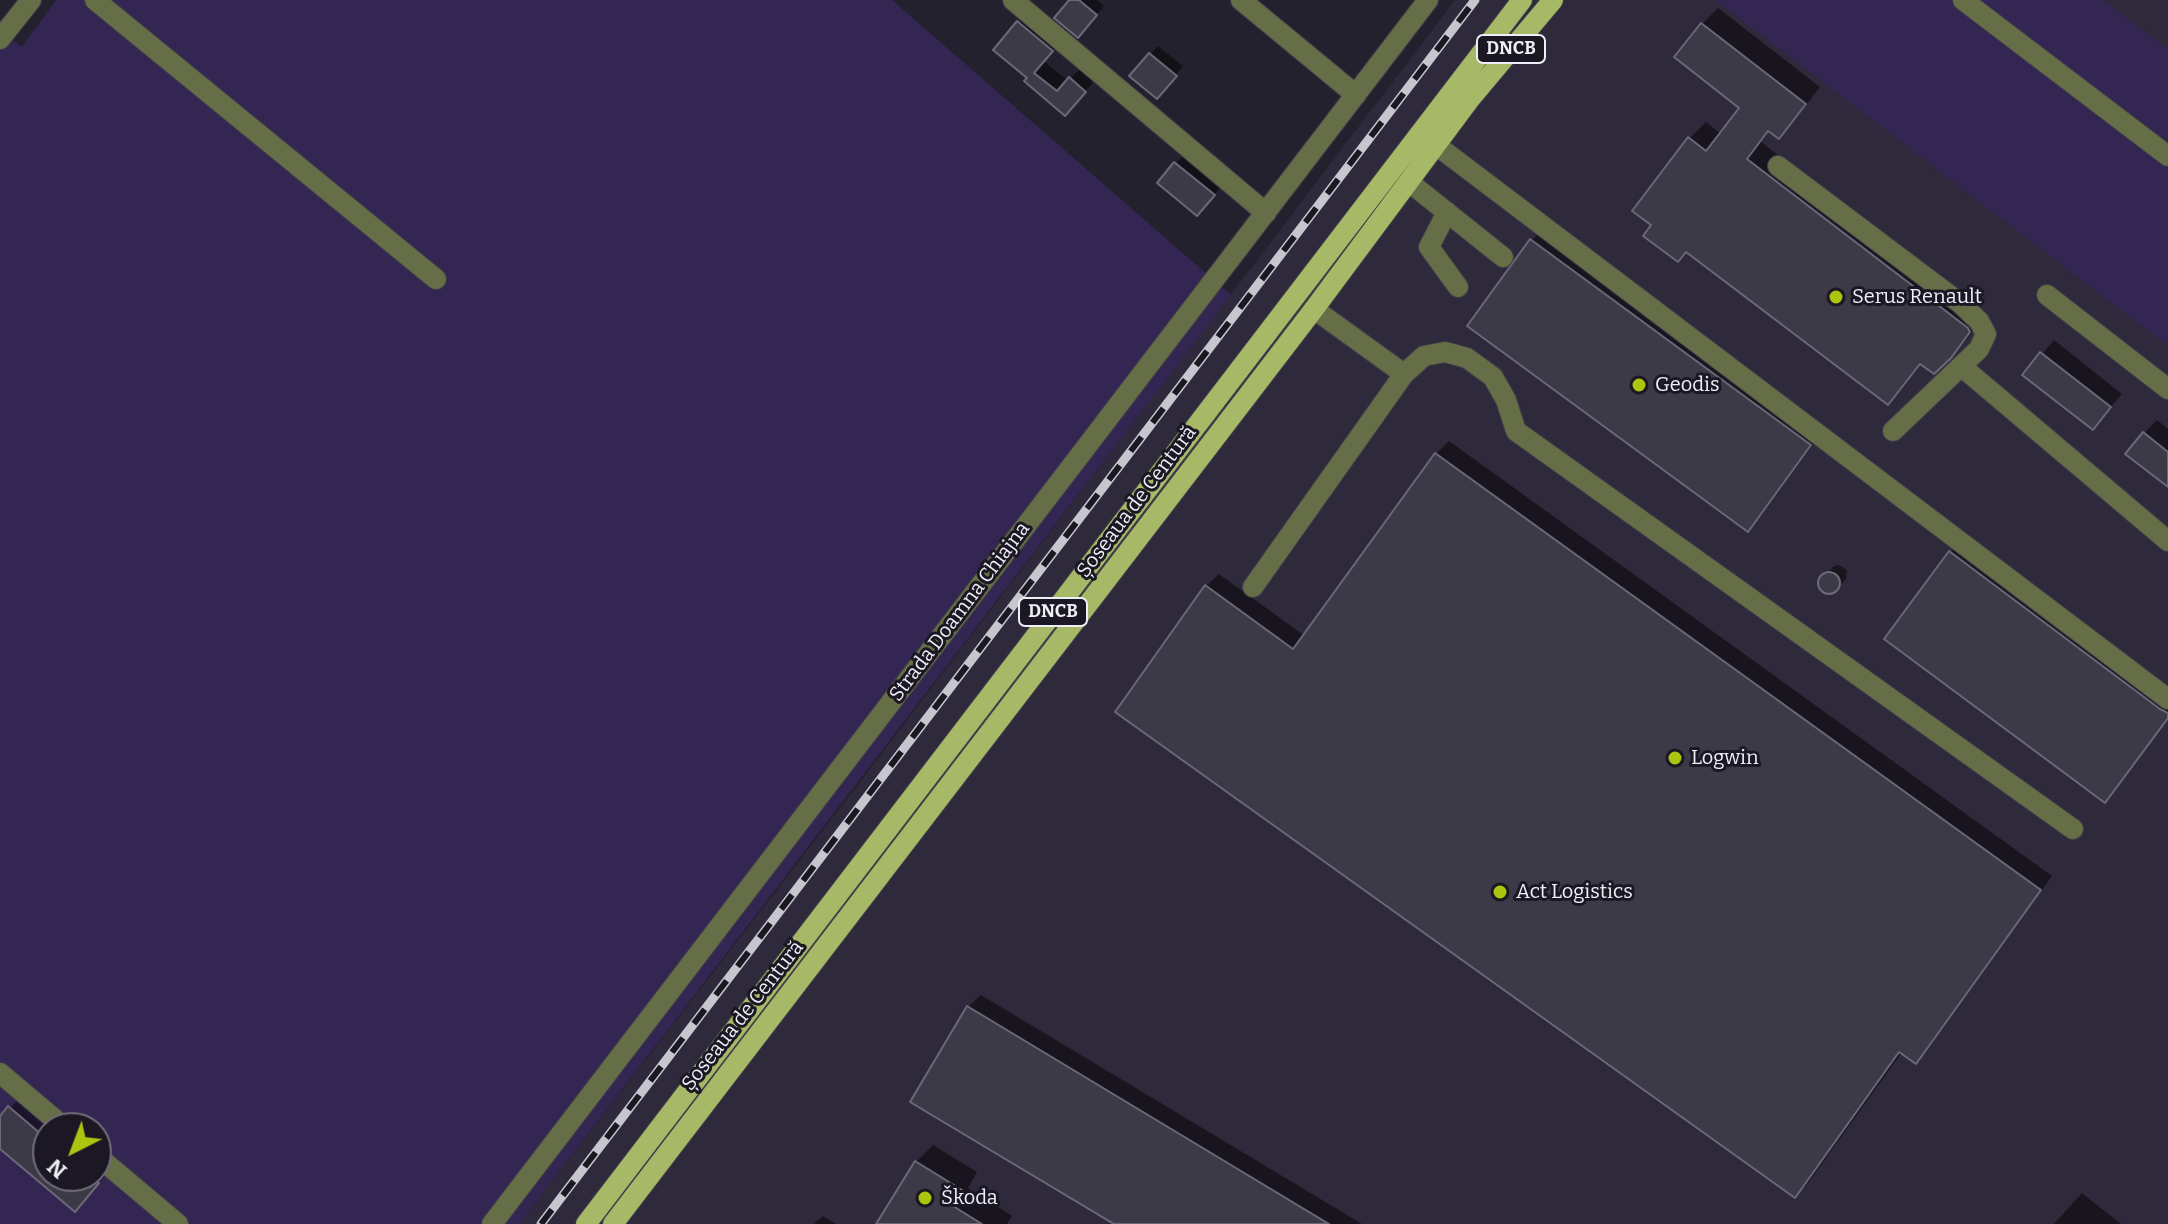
<!DOCTYPE html>
<html>
<head>
<meta charset="utf-8">
<style>
  body { margin:0 }
  #map { position:relative; width:2168px; height:1224px; overflow:hidden; background:#24212e; font-family:Bitter,serif }
  canvas { display:block }
  .north { position:absolute; left:32px; top:1112px; width:80px; height:80px; box-sizing:border-box; background:#1b1824; border:2px solid #706d78; border-radius:50%; rotate:222deg; font-size:22px; font-weight:700; line-height:32px; text-align:center; color:#efedf6 }
  .north::after { content:''; display:block; margin:auto; width:28px; height:36px; background:#acc610; clip-path:polygon(50% 0,100% 100%,50% 72%,0 100%) }
</style>
</head>
<body>
<div id="map">
<canvas width="2168" height="1224"></canvas>
<div class="north">N</div>
</div>
<script>
const g = document.querySelector('canvas').getContext('2d');
g.lineJoin = 'round';
function fillPath(path, color) { g.fillStyle = color; g.fill(path, 'evenodd'); }
const toPath = rows => new Path2D(rows.map(r => 'M' + r).join(''));
function stroke(path, color, width, dash) { g.strokeStyle = color; g.lineWidth = width; g.lineCap = dash ? 'butt' : 'round'; g.setLineDash(dash || []); g.stroke(path); }
function write(font, color, halo, rows, align = 'center') {
  g.font = font + ' Bitter,serif'; g.lineWidth = 6; g.setLineDash([]); g.textBaseline = 'middle'; g.strokeStyle = halo; g.fillStyle = color; for (const [text, x, y, turn = 0] of rows) {
    g.save(); g.translate(x, y); g.rotate((+turn || 0) * Math.PI / 180); g.textAlign = isNaN(turn) ? turn : align; if (halo) g.strokeText(text, 0, 0); g.fillText(text, 0, 0); g.restore();
  }
}
const built = toPath([
  [1455,0,2168,0,2168,1224,519,1224,840,808]
]);
const green = toPath([
  [56,0,892,0,1231,295,519,1224,0,1224,0,30,22,47],
  [48,1128,96,1128,96,1176,48,1176],
  [1716,0,2103,0,2168,50,2168,346]
]);
const shadow = toPath([
  [1072,0,1097,0,1104,6,1086,27],
  [1718,8,1820,87,1795,120,1779,136,1770,130,1761,142,1985,315,1967,339,1933,372,1922,363,1904,386,1888,402,1635,210,1690,138,1706,122,1721,134,1742,107,1702,24],
  [1030,11,1063,38,1044,61,1068,81,1081,68,1095,80,1076,102,1030,78,996,49],
  [1158,46,1183,66,1165,88,1132,76],
  [1184,155,1221,186,1205,206,1176,163],
  [1545,227,1822,432,1761,516,1748,529,1470,326,1532,240],
  [2054,340,2122,394,2093,427,2025,374],
  [2157,420,2168,429,2168,485,2144,433],
  [1449,441,2052,876,1928,1049,1915,1061,1902,1052,1808,1183,1795,1196,1206,586,1219,574,1305,636,1436,454],
  [1959,544,2168,701,2168,718,2105,800,1887,639,1951,552],
  [1839,565,1847,570,1846,579,1833,592,1826,592,1820,586,1821,580,1834,566],
  [981,995,1362,1224,1118,1224,968,1007],
  [27,1090,71,1128,48,1128,48,1176,96,1176,96,1149,115,1165,75,1210,0,1146,0,1119],
  [933,1145,977,1172,968,1188,1012,1216,1007,1224,878,1224,916,1162],
  [2082,1193,2121,1224,2054,1224],
  [823,1216,836,1224,814,1224]
]);
const building = toPath([
  [1069,0,1079,0,1097,15,1078,38,1054,18,1069,0],
  [1017,21,1053,51,1034,73,1057,91,1069,77,1086,92,1065,116,1024,81,1027,78,993,50,1017,21],
  [1701,23,1806,104,1779,139,1768,131,1747,159,1968,328,1970,332,1951,358,1934,374,1920,364,1888,405,1686,252,1678,262,1643,236,1651,225,1632,211,1688,137,1706,151,1739,108,1674,57,1701,23],
  [1149,53,1177,76,1157,99,1129,76,1149,53],
  [1174,162,1215,195,1197,216,1157,183,1174,162],
  [1530,239,1811,445,1748,532,1467,326,1530,239],
  [2040,352,2111,407,2093,430,2022,375,2040,352],
  [2143,432,2168,452,2168,487,2125,454,2143,432],
  [1435,453,2041,890,1916,1064,1899,1052,1795,1198,1115,712,1205,585,1293,649,1435,453],
  [1949,551,2160,709,2168,713,2168,718,2105,803,1884,639,1949,551],
  '1818 583a11 11 0 1 1 22 0a11 11 0 1 1-22 0Z',
  [967,1006,1236,1168,1329,1224,1114,1224,910,1102,967,1006],
  [8,1106,48,1140,48,1176,91,1176,99,1183,75,1212,0,1149,0,1116,8,1106],
  [915,1161,962,1190,953,1206,982,1224,876,1224,915,1161]
]);
const minor = toPath([
  [95,0,436,279],
  [1013,0,1266,213],
  [1241,0,1356,95],
  [1963,0,2168,156],
  [0,39,31,0],
  [1436,145,2168,699],
  [1778,166,1960,303,1979,321,1986,334,1979,349,1893,431],
  [1409,182,1503,257],
  [1447,212,1429,247,1458,287],
  [2047,295,2168,389],
  [1314,309,1404,374],
  [1961,366,2168,541],
  [1253,587,1404,374,1424,356,1445,352,1467,358,1493,377,1506,400,1516,431,2073,829],
  [0,1073,65,1128],
  [96,1155,178,1224],
  [492,1224,1428,0]
]);
const major = toPath([
  [586,1224,1522,0],
  [613,1224,1314,309,1470,99,1553,0]
]);
const rail = toPath([
  [541,1224,1475,0]
]);
const markers = [
  [1836,297,8,"#acc610"],
  [1639,385,8,"#acc610"],
  [1675,758,8,"#acc610"],
  [1500,892,8,"#acc610"],
  [925,1198,8,"#acc610"]
];
const shields = [
  [1511,49,68],
  [1053,612,68]
];
const shieldNames = [
  ["DNCB",1511,49],
  ["DNCB",1053,612]
];
const poiNames = [
  ["Serus Renault",1852,297],
  ["Geodis",1655,385],
  ["Logwin",1691,758],
  ["Act Logistics",1516,892],
  ["Škoda",941,1198]
];
const streetNames = [
  ["Șoseaua de Centură",1137,502,-53],
  ["Strada Doamna Chiajna",960,612,-53],
  ["Șoseaua de Centură",743,1016,-52]
];
fillPath(built, '#2e293b');
fillPath(green, '#342653');
fillPath(shadow, '#0007');
fillPath(building, '#3d3a48');
stroke(building, '#6c6878', 2);
stroke(minor, '#403e4a', 22);
stroke(major, '#403e4a', 22);
stroke(minor, '#656e47', 20);
stroke(major, '#a7b866', 20);
stroke(rail, '#c7c5ce', 9);
stroke(rail, '#1b1824', 6, [18]);
for (const [x, y, r, color] of markers) { const dot = new Path2D(); dot.arc(x, y, r, 0, 2 * Math.PI); g.fillStyle = color; g.fill(dot); stroke(dot, '#1b1824', 3); }
for (const [x, y, w] of shields) { const box = new Path2D(); box.roundRect(x - w / 2, y - 14, w, 28, 6); g.fillStyle = '#1b1824'; g.fill(box); stroke(box, '#efedf6', 2); }
write('bold 18px', '#efedf6', null, shieldNames);
write('20px', '#efedf6', '#1b1824', poiNames, 'left');
write('20px', '#efedf6', '#1b1824', streetNames);
</script>
</body>
</html>
